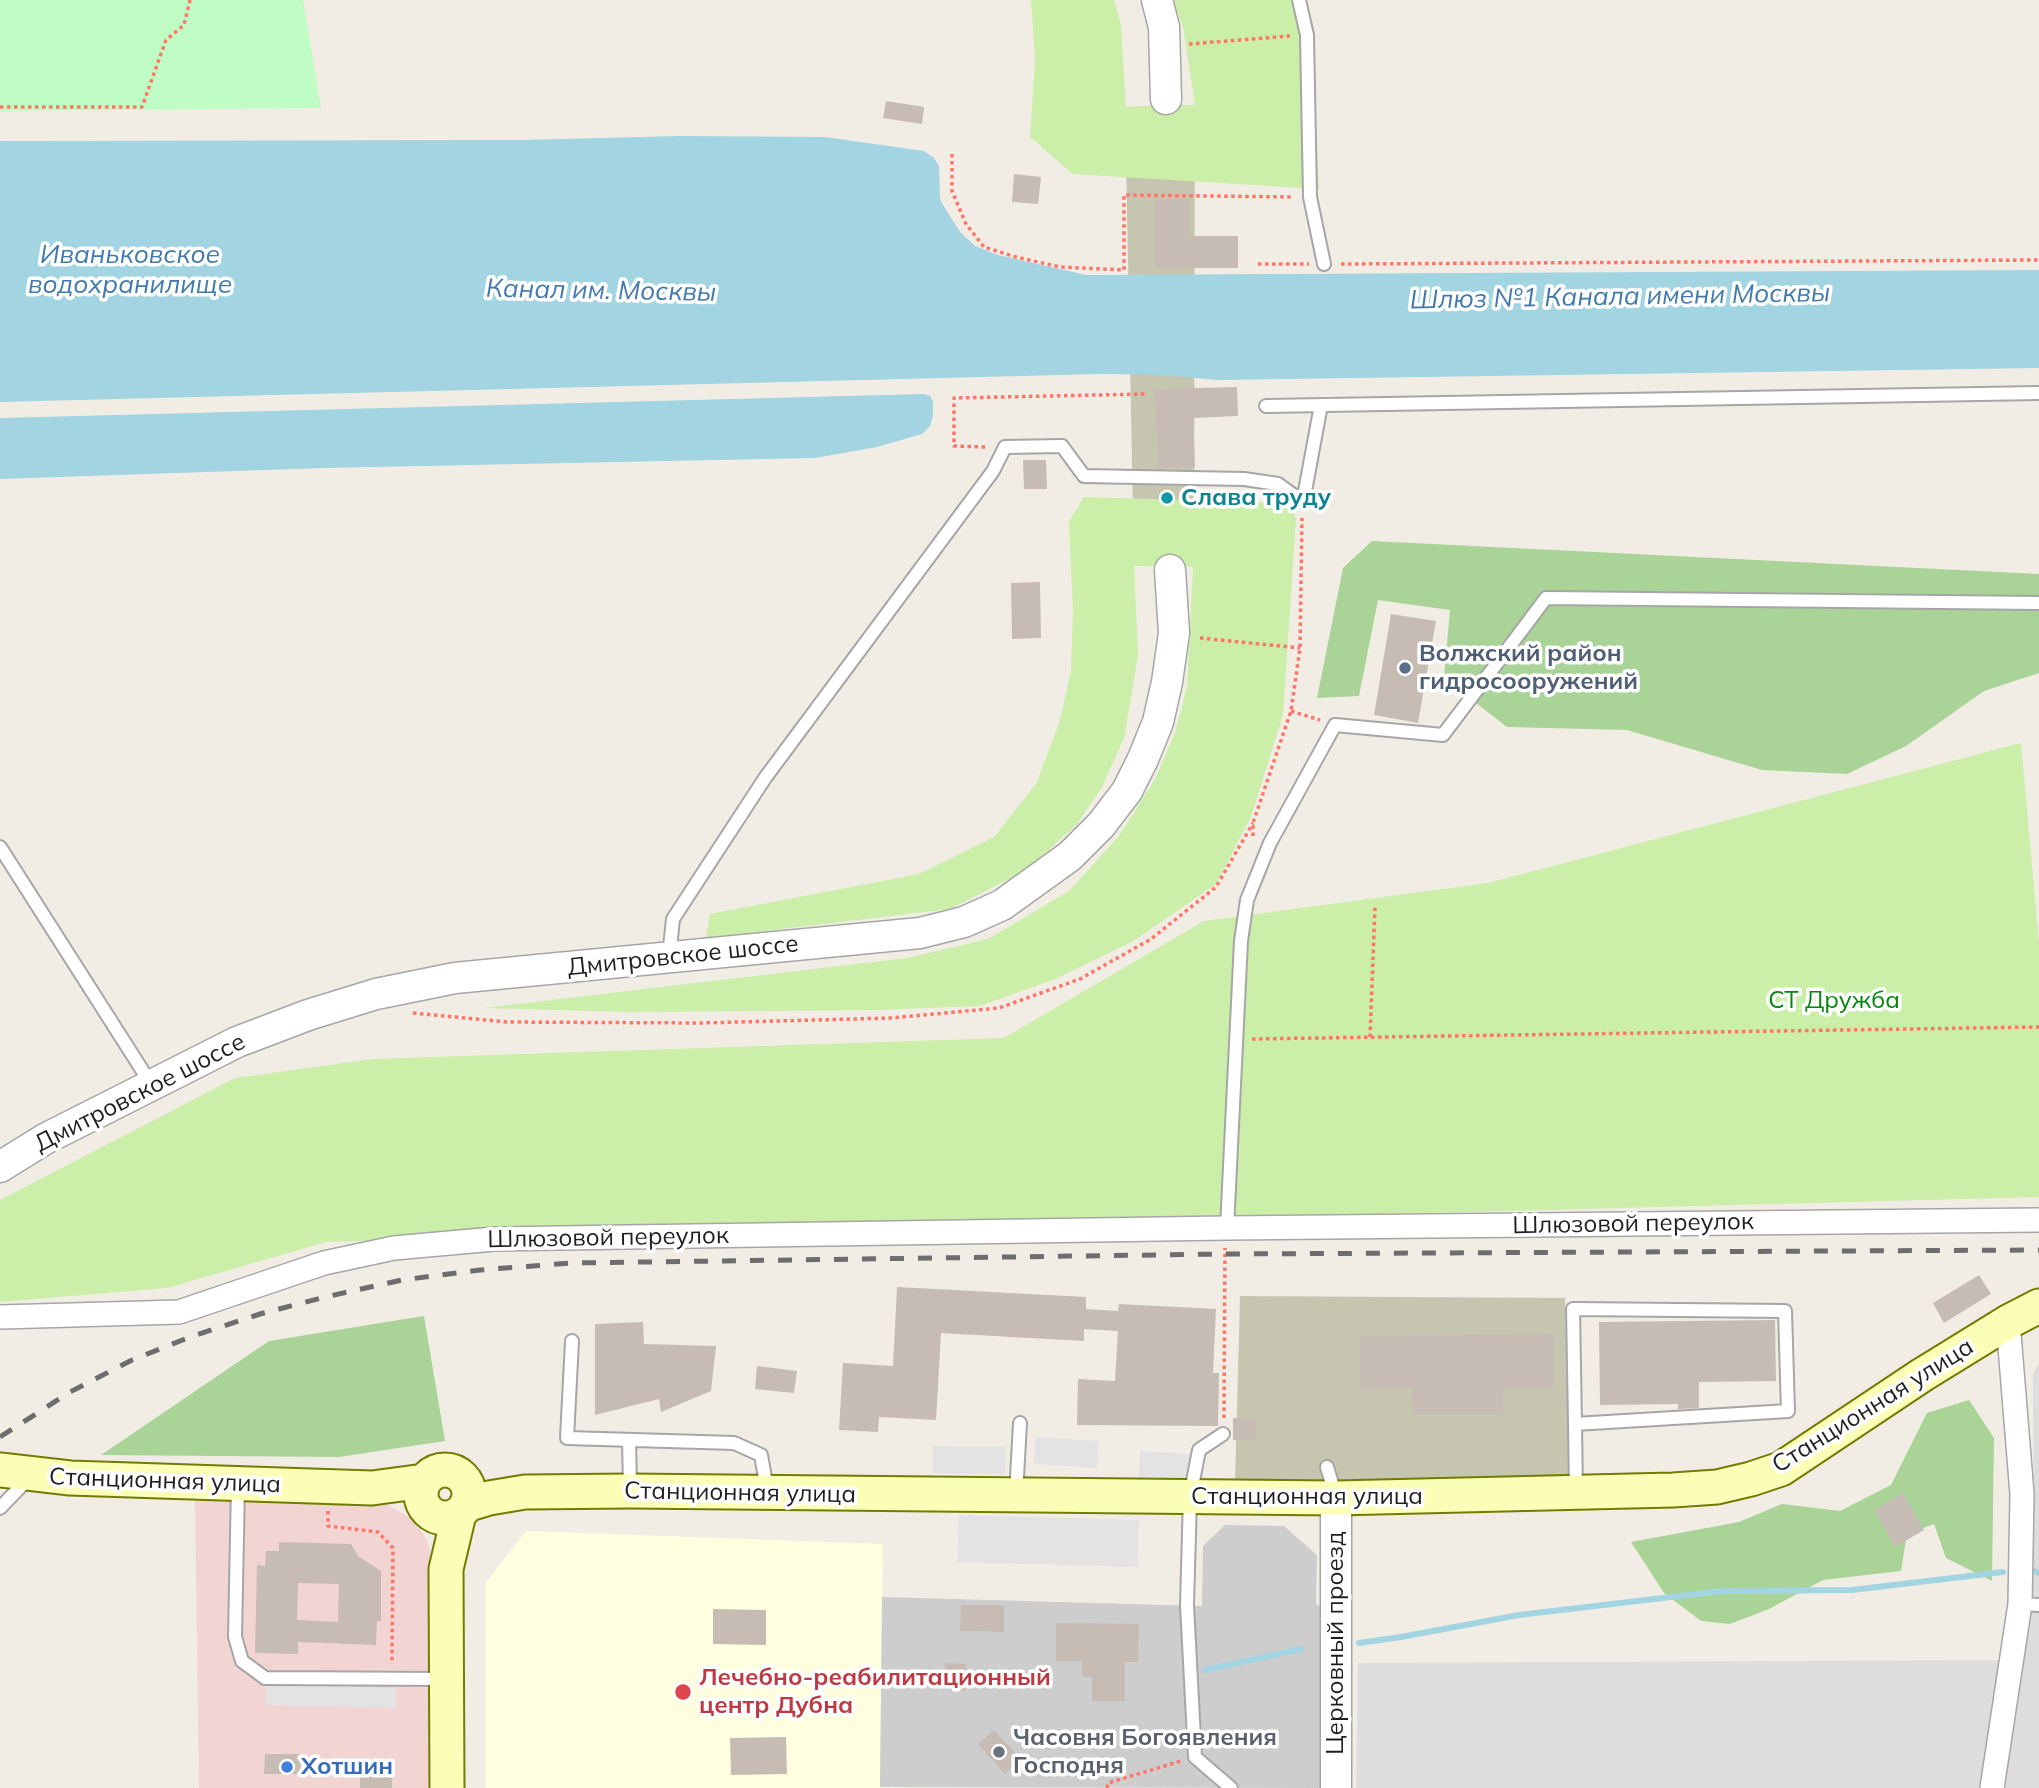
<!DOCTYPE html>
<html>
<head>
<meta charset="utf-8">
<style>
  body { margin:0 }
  canvas { display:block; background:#f1ede5 }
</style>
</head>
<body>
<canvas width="2039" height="1788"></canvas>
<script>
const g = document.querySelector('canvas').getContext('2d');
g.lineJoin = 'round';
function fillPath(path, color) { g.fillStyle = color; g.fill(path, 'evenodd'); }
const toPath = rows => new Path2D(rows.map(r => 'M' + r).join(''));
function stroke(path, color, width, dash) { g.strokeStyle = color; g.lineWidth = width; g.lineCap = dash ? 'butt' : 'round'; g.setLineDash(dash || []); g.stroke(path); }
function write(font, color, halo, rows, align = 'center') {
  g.font = font + ' Mulish,sans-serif'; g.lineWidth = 7; g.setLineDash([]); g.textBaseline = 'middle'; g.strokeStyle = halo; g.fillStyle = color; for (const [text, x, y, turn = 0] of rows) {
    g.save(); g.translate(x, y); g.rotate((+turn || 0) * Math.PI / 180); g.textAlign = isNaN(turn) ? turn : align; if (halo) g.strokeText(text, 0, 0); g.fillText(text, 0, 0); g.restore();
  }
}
const residential = toPath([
  [2039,1363,2039,1788,2004,1788,2034,1575,2033,1373],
  [2002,1660,1979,1788,1356,1788,1358,1663]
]);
const commercial = toPath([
  [195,1497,330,1499,386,1504,415,1520,428,1543,436,1575,436,1788,199,1788]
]);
const education = toPath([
  [526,1531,883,1544,880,1786,908,1788,485,1788,485,1583]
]);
const religious = toPath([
  [1225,1525,1284,1526,1317,1555,1316,1603,1325,1612,1324,1788,880,1787,882,1597,1202,1606,1203,1546]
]);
const construction = toPath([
  [1195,105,1194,566,1134,566,1125,107],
  [1240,1296,1565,1298,1569,1485,1235,1483]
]);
const grass = toPath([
  [1031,0,1114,0,1121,25,1126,107,1195,105,1183,27,1173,0,1305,0,1311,19,1319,189,1073,174,1030,137,1035,60],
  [1084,497,1290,503,1296,519,1283,715,1251,817,1216,884,1132,942,1055,979,980,1006,878,1010,630,1012,484,1008,907,958,988,939,1069,891,1119,836,1155,779,1175,733,1187,687,1193,567,1134,566,1138,655,1124,738,1102,787,1077,824,1027,870,950,909,706,938,710,914,919,874,994,837,1036,784,1059,724,1071,671,1073,611,1069,522],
  [2021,743,2039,943,2039,1197,326,1242,167,1288,0,1302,0,1200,235,1078,373,1059,1004,1038,1204,921,1488,883]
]);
const forest = toPath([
  [1372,541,2039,574,2039,673,1984,691,1906,746,1847,774,1762,770,1627,730,1507,727,1444,678,1450,610,1378,600,1359,696,1317,698,1343,568],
  [424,1316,445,1441,339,1457,101,1455,269,1341],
  [1969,1400,1994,1438,1992,1581,1946,1558,1934,1524,1907,1534,1901,1571,1823,1580,1769,1609,1730,1624,1701,1621,1664,1593,1631,1542,1739,1522,1782,1504,1840,1511,1891,1485,1927,1413]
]);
const park = toPath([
  [0,0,303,0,321,108,0,111]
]);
const parking = toPath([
  [1036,1437,1099,1441,1097,1468,1034,1464],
  [933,1446,1006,1447,1005,1474,933,1473],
  [1140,1451,1190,1454,1188,1485,1138,1482],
  [959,1515,1139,1520,1138,1567,957,1562],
  [266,1685,396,1688,396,1708,265,1705]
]);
const water = toPath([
  [680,136,825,137,924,151,934,158,939,166,940,200,960,232,975,246,998,255,1086,275,2039,270,2039,368,1218,380,1161,375,1099,374,0,402,0,141,520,140],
  [924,394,930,396,933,401,933,416,930,426,922,434,877,447,815,458,324,468,0,479,0,418]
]);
const stream = toPath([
  [2034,1571,2039,1573],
  [1359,1643,1401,1637,1519,1615,1722,1591,1852,1590,2003,1572],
  [1205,1670,1301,1649]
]);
const building = toPath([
  [886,101,924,107,922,124,883,118],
  [1014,174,1041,177,1038,204,1012,202],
  [1155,199,1190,199,1190,236,1238,236,1238,268,1155,268],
  [1237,387,1238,416,1193,418,1195,467,1158,468,1155,389],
  [1023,460,1046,460,1047,489,1024,489],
  [1040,582,1041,638,1012,639,1011,583],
  [1391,614,1436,621,1418,723,1374,715],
  [1979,1275,1991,1294,1944,1323,1933,1303],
  [897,1287,1086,1297,1086,1309,1118,1311,1119,1304,1216,1309,1213,1373,1219,1373,1218,1426,1077,1425,1078,1379,1115,1381,1118,1331,1084,1329,1084,1341,941,1333,936,1420,879,1417,878,1432,839,1430,843,1363,893,1366],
  [1775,1320,1776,1381,1699,1382,1699,1408,1678,1409,1678,1404,1600,1405,1599,1322],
  [643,1322,644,1344,716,1346,711,1391,661,1412,659,1399,595,1415,595,1324],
  [1554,1334,1554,1387,1503,1387,1503,1415,1413,1415,1412,1388,1360,1388,1360,1336],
  [757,1366,797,1371,794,1393,755,1389],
  [1233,1418,1256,1419,1256,1441,1233,1440],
  [1903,1493,1924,1530,1895,1547,1874,1510],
  [279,1542,351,1544,358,1556,381,1571,381,1621,377,1621,376,1645,298,1642,298,1654,255,1653,257,1565,265,1566,266,1551,279,1551],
  [298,1583,339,1584,338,1622,297,1620],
  [961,1605,1004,1605,1004,1632,960,1631],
  [713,1609,766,1610,766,1645,713,1644],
  [1056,1623,1139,1624,1138,1662,1125,1662,1125,1701,1092,1701,1092,1677,1082,1677,1082,1661,1056,1661],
  [945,1663,966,1664,965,1691,944,1689],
  [994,1730,1021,1759,1005,1774,978,1744],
  [786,1737,787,1774,731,1775,730,1738],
  [265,1754,301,1754,300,1774,264,1774],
  [360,1769,392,1770,392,1788,360,1788]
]);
const path = toPath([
  [1189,44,1290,36],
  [0,107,142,107,166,40,184,25,190,0],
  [952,154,952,191,966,224,984,247,1016,257,1060,267,1124,270,1124,195,1294,197],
  [1258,264,1309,264],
  [1341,264,2039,260],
  [985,447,954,446,954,398,1145,394],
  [1200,638,1300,648],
  [1291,711,1320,720],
  [1253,836,1253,823,1291,711,1300,648,1302,518],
  [413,1013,507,1022,701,1023,891,1018,999,1008,1080,979,1151,939,1216,887,1253,823],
  [1370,1037,1375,906],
  [1252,1039,2039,1027],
  [1224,1418,1225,1248],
  [328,1511,328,1526,378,1532,393,1548,392,1664],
  [1107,1788,1108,1783,1181,1761]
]);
const service = toPath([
  [1299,0,1307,35,1310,197,1324,264],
  [1266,406,2039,393],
  [0,847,151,1084],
  [669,957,673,919,765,778,993,471,1005,447,1062,446,1084,476,1244,479,1278,484,1303,502,1321,405],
  [1227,1228,1241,941,1247,900,1270,843,1335,725,1443,735,1546,598,2039,603],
  [572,1341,567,1438,734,1443,761,1455,767,1489],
  [1575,1424,1573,1309,1785,1311,1788,1411,1575,1424,1576,1492],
  [1223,1434,1199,1450,1190,1497,1187,1605,1195,1757,1231,1788],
  [629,1440,630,1488],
  [1327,1467,1336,1497],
  [238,1484,235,1637,242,1661,265,1678,446,1679],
  [1016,1495,1020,1423],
  [0,1508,29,1478],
  [2020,1604,2039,1605]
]);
const minor = toPath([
  [0,1317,179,1312,324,1263,394,1248,494,1239,1227,1228,2039,1220],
  [1992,1788,2020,1604,2022,1494,2008,1322]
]);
const tertiary = toPath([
  [1157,0,1164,27,1166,99],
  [0,1167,45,1139,237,1042,308,1015,376,994,455,978,920,933,964,922,1002,905,1070,856,1101,825,1127,791,1143,759,1158,722,1167,682,1174,633,1170,570],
  [1336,1498,1336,1788]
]);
const secondary = toPath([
  '421 1494a24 24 0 1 1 48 0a24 24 0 1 1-48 0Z',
  [0,1470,70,1478,372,1488,424,1481],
  [466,1505,489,1498,525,1492,630,1491,1336,1498,1673,1490,1717,1487,1751,1479,1781,1469,1922,1375,2008,1322,2039,1306],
  [447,1788,446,1569,459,1514]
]);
const rail = toPath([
  [0,1437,70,1392,132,1360,190,1337,260,1314,325,1297,402,1280,480,1270,572,1263,1225,1254,2039,1250]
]);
const markers = [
  [1167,498,7,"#0f9aa8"],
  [1405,668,7,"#5c6f8a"],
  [683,1692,9,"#e0444e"],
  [999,1752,7,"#6b7280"],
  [287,1767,7,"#3f7fe0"]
];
const cultureNames = [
  ["Слава труду",1181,498]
];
const serviceNames = [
  ["Волжский район",1419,654],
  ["гидросооружений",1419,682]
];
const streetNames = [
  ["Дмитровское шоссе",683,956,-6],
  ["Дмитровское шоссе",140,1093,-27],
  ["Шлюзовой переулок",1633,1224,-1],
  ["Шлюзовой переулок",608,1238,-1],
  ["Станционная улица",1873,1406,-32],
  ["Станционная улица",165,1481,2],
  ["Станционная улица",740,1493,1],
  ["Станционная улица",1307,1497],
  ["Церковный проезд",1336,1643,-90]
];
const parkNames = [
  ["СТ Дружба",1834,1001]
];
const healthNames = [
  ["Лечебно-реабилитационный",699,1678],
  ["центр Дубна",699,1706]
];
const worshipNames = [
  ["Часовня Богоявления",1013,1738],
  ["Господня",1013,1766]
];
const shopNames = [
  ["Хотшин",301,1767]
];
const waterNames = [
  ["Иваньковское",130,255],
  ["водохранилище",130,285],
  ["Канал им. Москвы",601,291,1],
  ["Шлюз №1 Канала имени Москвы",1620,297,-1]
];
fillPath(residential, '#dedcdc');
fillPath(commercial, '#f2d4d3');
fillPath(education, '#ffffe0');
fillPath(religious, '#cdcdcd');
fillPath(construction, '#c6c6b0');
fillPath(grass, '#cbeea8');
fillPath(forest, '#a9d397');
fillPath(park, '#c0fdc4');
fillPath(parking, '#e3e3e3');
fillPath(water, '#a3d4e1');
stroke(stream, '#a3d4e1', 6);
fillPath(building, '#c6bcb4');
stroke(service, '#a6a6a6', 16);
stroke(minor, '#a6a6a6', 26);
stroke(tertiary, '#a6a6a6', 33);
stroke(secondary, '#717d00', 37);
stroke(path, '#ff7568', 3.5, [3.5, 3.5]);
stroke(service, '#fff', 12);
stroke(minor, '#fff', 23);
stroke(tertiary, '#fff', 30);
stroke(secondary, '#fbfeb6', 33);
stroke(rail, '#6d6d6d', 5, [14, 14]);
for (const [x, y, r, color] of markers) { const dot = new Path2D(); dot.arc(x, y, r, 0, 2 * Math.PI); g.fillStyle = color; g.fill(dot); stroke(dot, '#fff', 2.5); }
write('bold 24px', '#0d838f', '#fff', cultureNames, 'left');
write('bold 24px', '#4e5e75', '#fff', serviceNames, 'left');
write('24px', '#1f1f1f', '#fff', streetNames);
write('24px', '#04870d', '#fff', parkNames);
write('bold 24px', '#be3a42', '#fff', healthNames, 'left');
write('bold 24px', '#5b616d', '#fff', worshipNames, 'left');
write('bold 24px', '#366cbe', '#fff', shopNames, 'left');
write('italic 26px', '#427aae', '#fff', waterNames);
</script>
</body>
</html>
